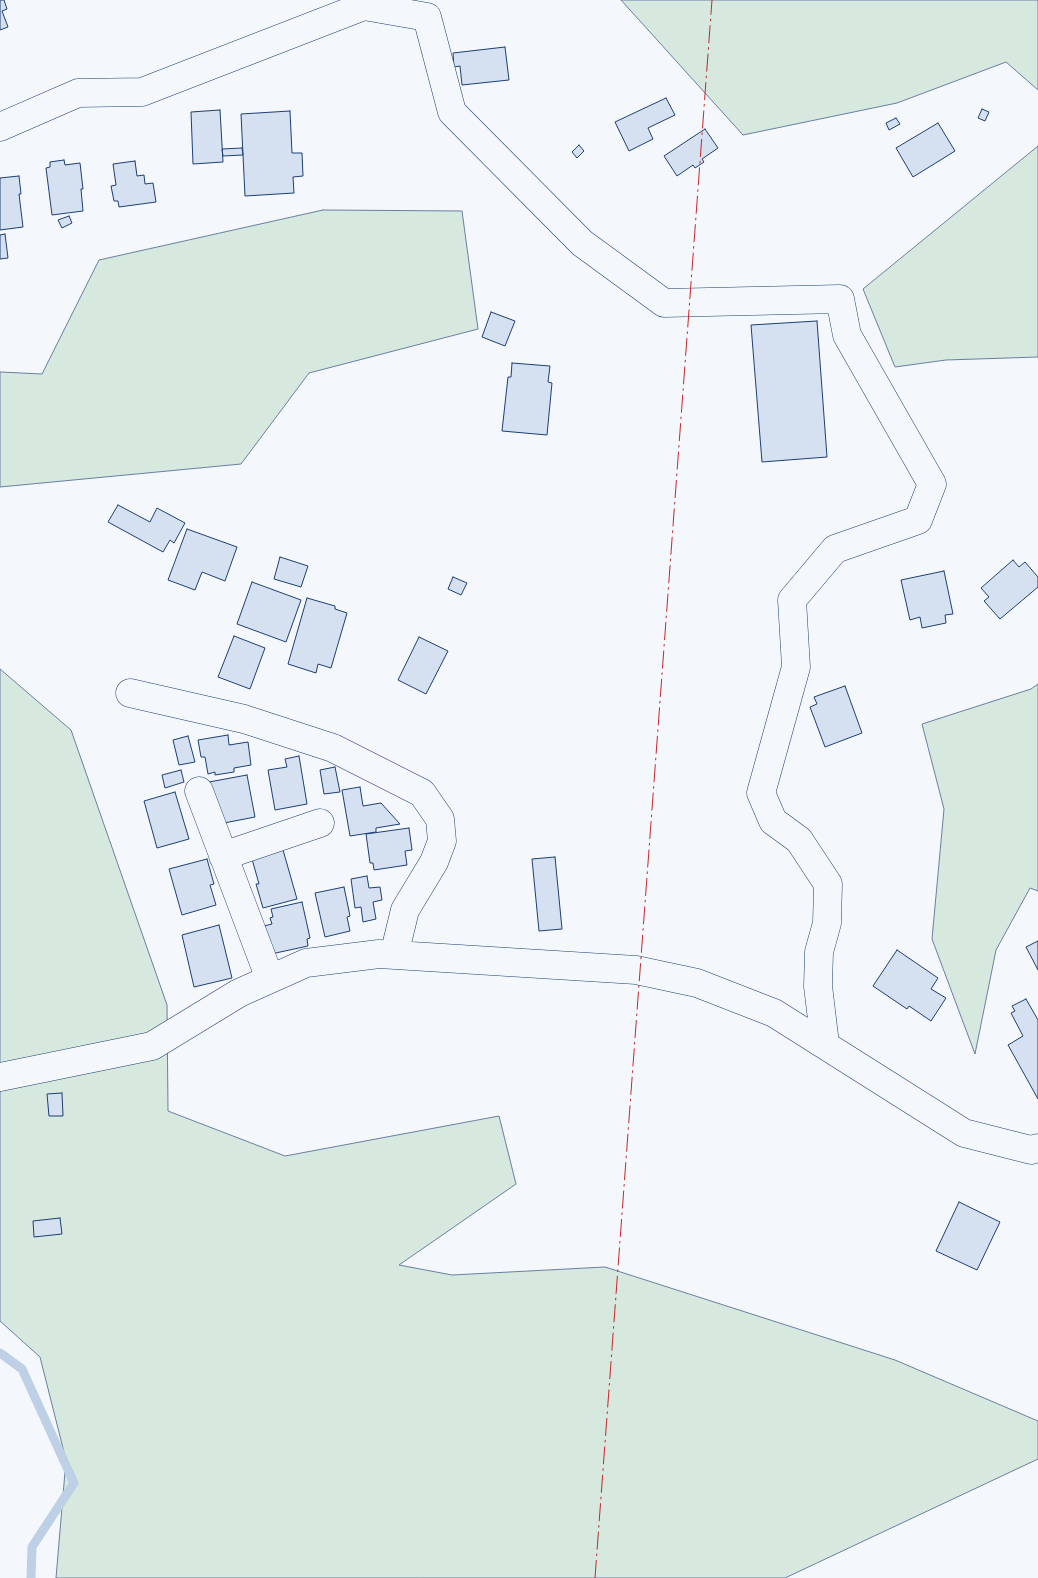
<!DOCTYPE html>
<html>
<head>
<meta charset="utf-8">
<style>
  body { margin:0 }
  canvas { display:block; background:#f4f7fb }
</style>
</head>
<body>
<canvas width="1038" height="1578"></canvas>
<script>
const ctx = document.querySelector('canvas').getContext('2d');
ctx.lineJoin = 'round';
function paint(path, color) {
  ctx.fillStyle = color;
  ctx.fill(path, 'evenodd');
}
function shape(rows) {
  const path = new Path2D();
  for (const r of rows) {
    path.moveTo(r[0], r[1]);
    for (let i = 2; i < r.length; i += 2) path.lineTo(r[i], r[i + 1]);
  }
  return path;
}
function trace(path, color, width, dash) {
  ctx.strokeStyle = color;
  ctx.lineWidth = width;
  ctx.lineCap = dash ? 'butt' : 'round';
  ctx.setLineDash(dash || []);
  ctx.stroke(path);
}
const green = shape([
  [621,0,1038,0,1038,90,1006,62,897,103,743,135,621,0],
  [1038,146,1038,357,946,360,895,367,863,289,1038,146],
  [323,210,462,211,478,329,309,373,241,464,0,487,0,372,42,374,99,260,323,210],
  [0,669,71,730,167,1005,168,1111,285,1156,499,1116,516,1184,399,1265,452,1275,605,1267,895,1360,1038,1421,1038,1459,785,1578,56,1578,66,1460,40,1357,0,1321,0,669],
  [1038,684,1038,891,1030,888,996,950,975,1054,932,939,944,809,922,724,1031,689,1038,684]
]);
paint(green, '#d7e8df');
trace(green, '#687fa3', 1);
trace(shape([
  [0,1353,22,1369,74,1483,32,1547,31,1578]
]), '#bed0e5', 9);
const building = shape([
  [0,0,4,0,7,9,2,11,8,27,0,30,0,0],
  [505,47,509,80,462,85,460,66,454,67,453,53,505,47],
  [666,98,675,115,648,128,653,139,629,151,615,122,666,98],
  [982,109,989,112,985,121,978,118,982,109],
  [220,110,223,162,193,164,191,112,220,110],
  [290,111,292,153,302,153,303,176,293,177,294,193,245,196,241,114,290,111],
  [896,118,900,124,889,130,886,123,896,118],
  [938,123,955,151,913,177,896,148,938,123],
  [705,129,718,148,702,159,704,162,695,168,693,165,677,176,664,156,705,129],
  [579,145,584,151,577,158,572,152,579,145],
  [242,148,243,155,223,156,222,149,242,148],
  [64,160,65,165,80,163,83,189,81,189,83,211,52,215,46,168,50,167,50,162,64,160],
  [135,161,137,176,144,175,145,184,153,183,156,202,119,207,118,201,114,201,111,186,116,185,113,164,135,161],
  [19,176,21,194,19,194,23,227,0,230,0,178,19,176],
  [69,216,72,223,62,228,58,220,69,216],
  [5,234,8,258,0,259,0,235,5,234],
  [491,312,515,321,505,346,482,337,491,312],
  [817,321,827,457,762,462,751,325,817,321],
  [512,363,550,366,548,382,552,383,547,435,502,431,508,377,511,377,512,363],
  [118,505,150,522,157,508,185,523,174,543,170,540,163,552,108,522,118,505],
  [187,529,237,547,225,581,202,572,195,590,168,580,187,529],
  [280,557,308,566,301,587,274,579,280,557],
  [1013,560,1019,567,1025,562,1038,577,1038,587,1000,619,984,601,989,597,981,588,1013,560],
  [944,571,953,614,945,615,946,623,922,628,920,617,910,620,901,580,944,571],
  [453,577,467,583,461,595,448,589,453,577],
  [252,582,301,600,286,642,237,624,252,582],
  [307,598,335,606,335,609,347,613,331,668,318,664,316,673,288,664,307,598],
  [234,636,265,648,250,689,218,677,234,636],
  [419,637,448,651,426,694,398,680,419,637],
  [845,686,862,733,825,747,810,707,817,704,814,697,845,686],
  [228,735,229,745,248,742,251,765,234,768,234,772,215,775,215,772,208,774,205,757,201,757,198,740,228,735],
  [188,736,195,762,179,765,173,740,188,736],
  [299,756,307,804,275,810,268,770,287,767,285,759,299,756],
  [335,767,340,792,324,794,320,770,335,767],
  [181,770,184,782,165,788,162,775,181,770],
  [247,775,255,817,224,823,216,818,209,782,247,775],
  [360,787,363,806,381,803,400,824,376,828,376,832,350,836,342,790,360,787],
  [175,792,189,839,157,848,144,801,175,792],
  [409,828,412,850,405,851,407,865,374,870,373,863,370,863,366,834,409,828],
  [283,850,297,899,263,908,256,884,259,884,252,859,283,850],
  [555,857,562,929,539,931,532,859,555,857],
  [207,859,214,884,210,885,216,905,182,915,169,869,207,859],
  [367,876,369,888,380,887,382,900,373,902,376,919,363,922,361,907,355,908,351,879,367,876],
  [344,887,350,916,347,917,350,931,325,937,315,893,344,887],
  [302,902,310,938,307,939,308,946,271,954,264,926,272,924,270,918,273,917,271,909,302,902],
  [219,925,232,978,194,987,182,935,219,925],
  [1038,941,1038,970,1026,947,1038,941],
  [897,950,938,978,931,989,946,998,931,1021,909,1006,907,1009,873,986,897,950],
  [1026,999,1038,1020,1038,1099,1008,1045,1023,1036,1011,1013,1015,1011,1012,1006,1026,999],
  [62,1093,63,1116,49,1116,47,1094,62,1093],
  [959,1202,1000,1222,977,1270,936,1251,959,1202],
  [60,1218,62,1234,34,1237,33,1221,60,1218]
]);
paint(building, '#d5e0f0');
trace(building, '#1d3f73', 1);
const minor = shape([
  [0,127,78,93,142,92,364,6,427,17,452,112,582,243,664,303,840,299,847,335,932,484,918,520,835,549,792,600,796,667,761,793,773,821,799,840,828,884,827,923,819,952,818,986,825,1044],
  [130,693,244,719,333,748,422,793,440,819,442,841,434,862,405,910,394,955],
  [199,791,270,979],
  [223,856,320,823],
  [0,1077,152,1046,239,993,306,963,379,954,636,970,697,983,774,1013,964,1133,1031,1150,1038,1148]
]);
trace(minor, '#1d3f73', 29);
trace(minor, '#f4f7fb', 28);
trace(shape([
  [595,1578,712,0]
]), '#c62828', 1, [18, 4, 2.5, 4]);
</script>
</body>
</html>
